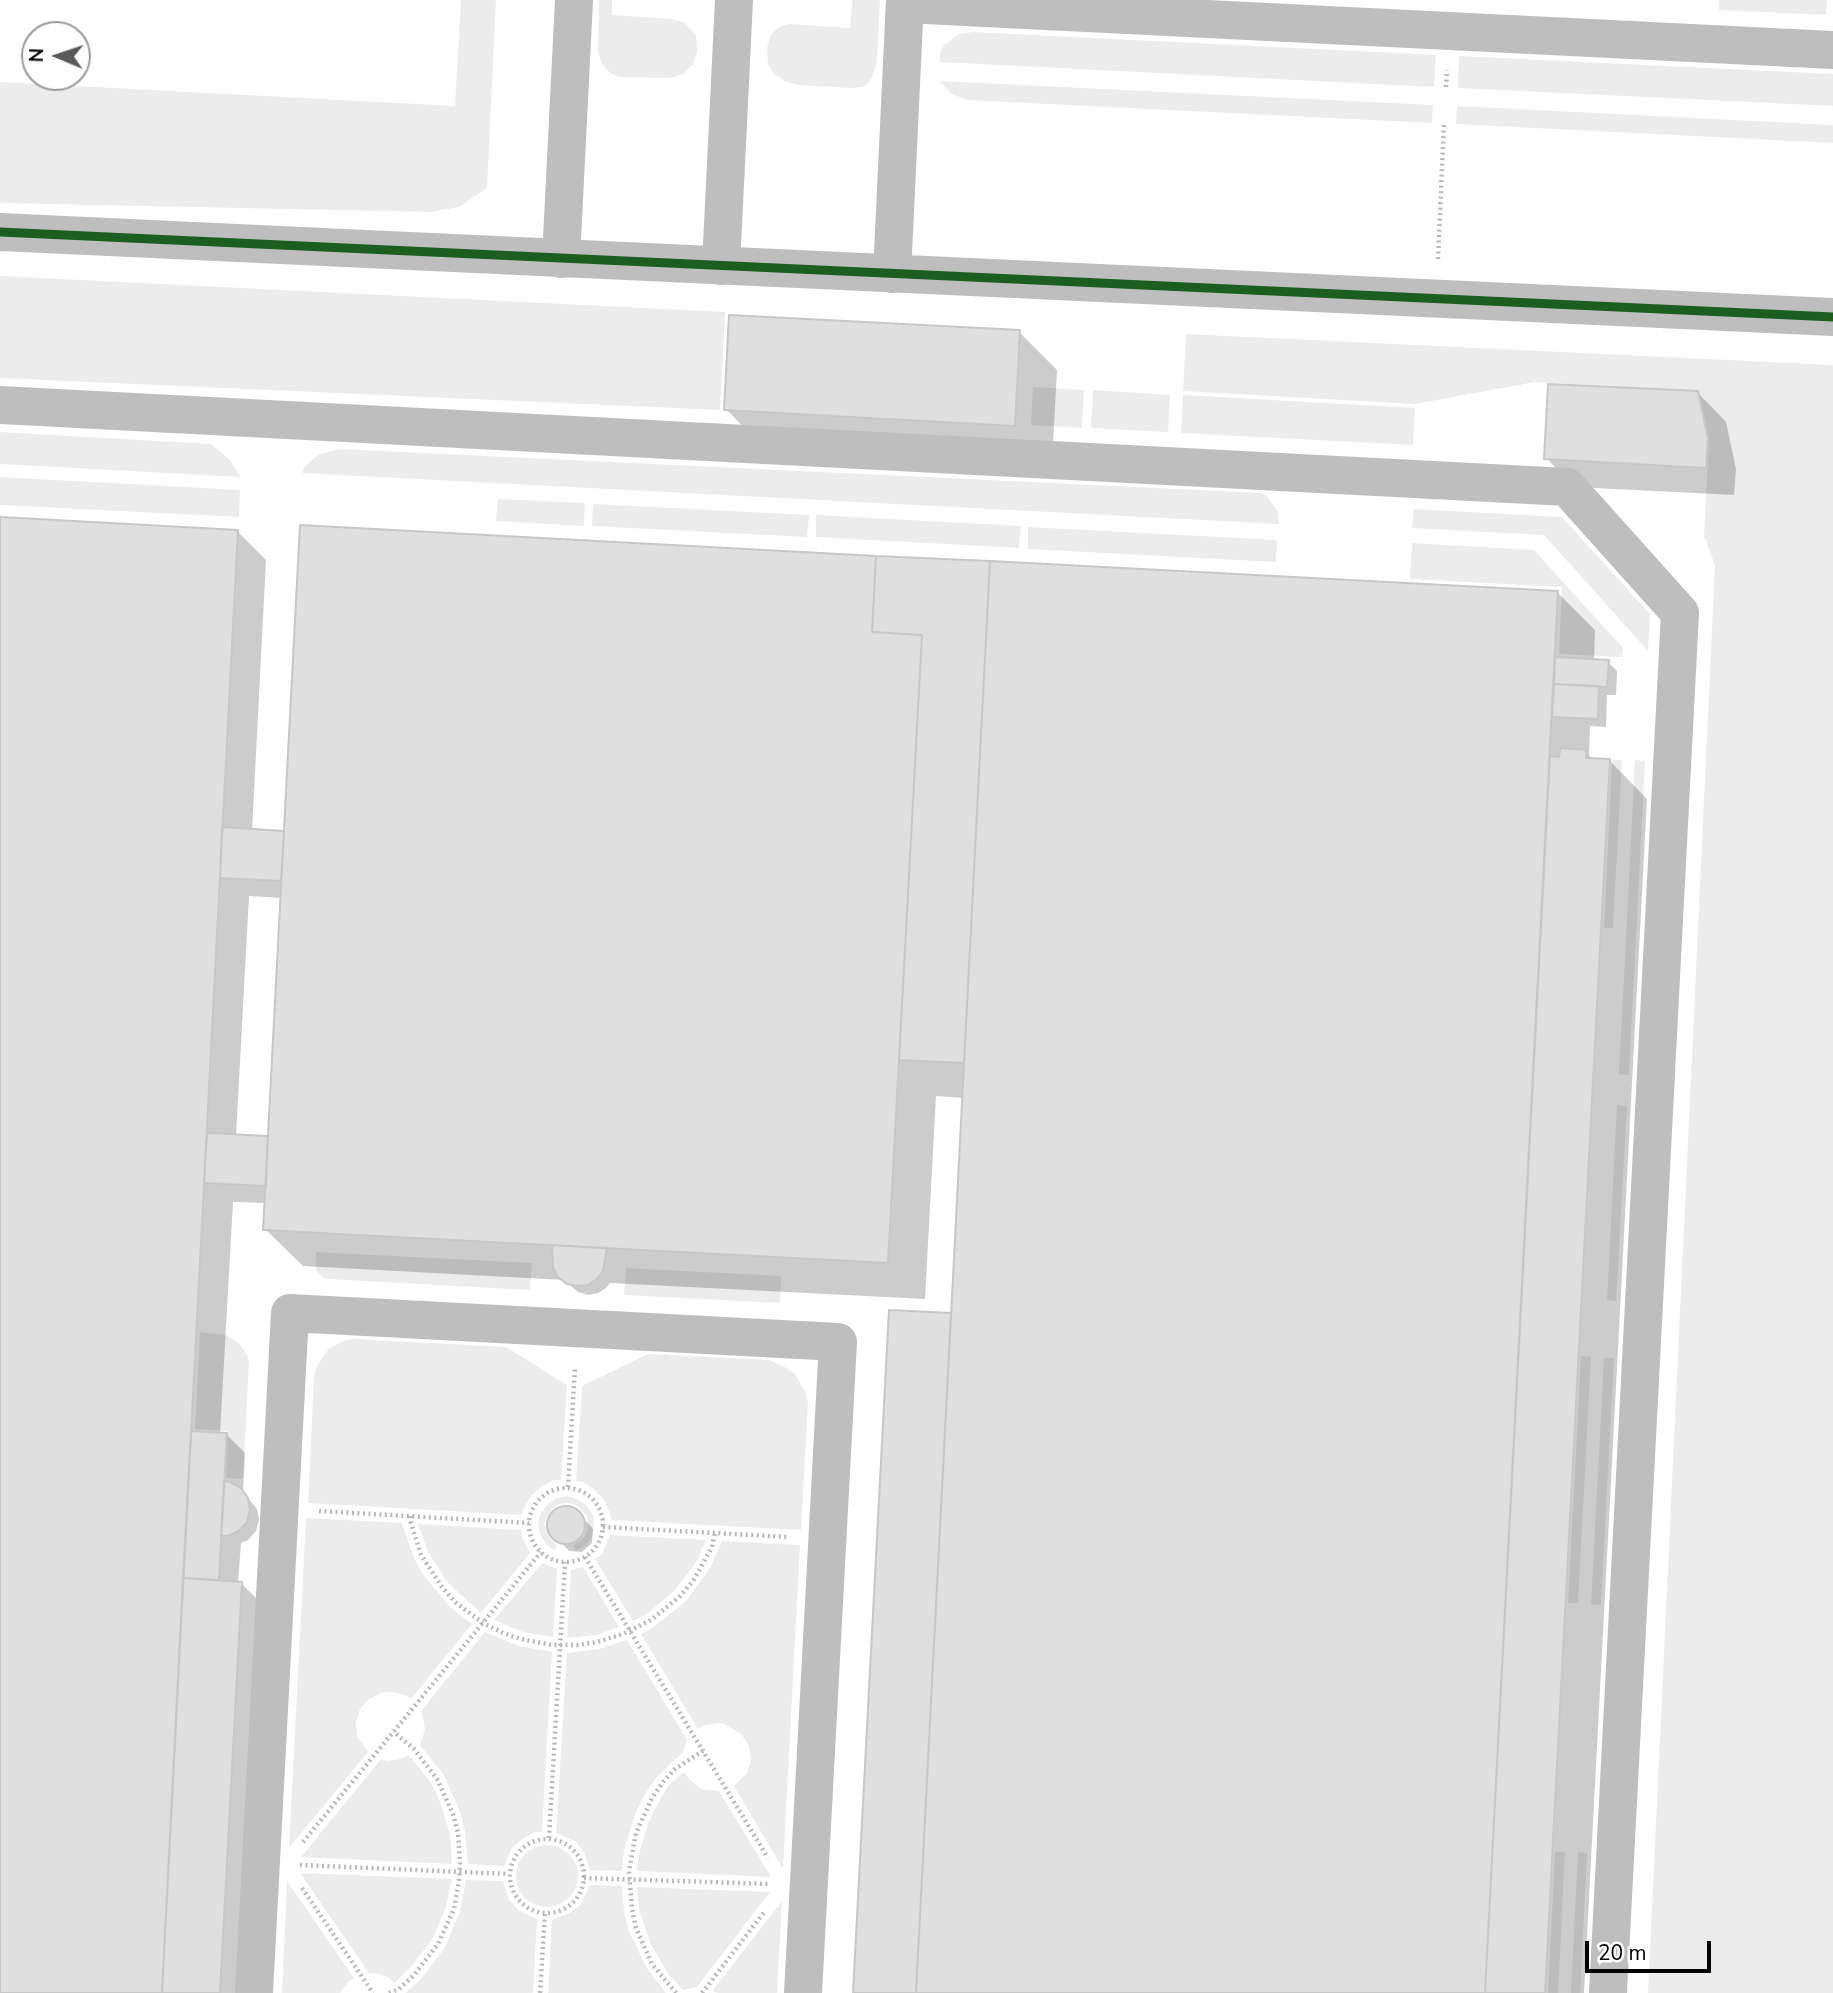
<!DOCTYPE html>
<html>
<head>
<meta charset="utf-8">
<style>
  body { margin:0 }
  #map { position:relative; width:1833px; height:1993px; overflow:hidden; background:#fff; font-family:"Nunito Sans",sans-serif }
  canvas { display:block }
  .north { position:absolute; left:21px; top:21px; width:70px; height:70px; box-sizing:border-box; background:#fff; border:2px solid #999; border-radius:50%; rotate:272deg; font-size:19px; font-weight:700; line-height:28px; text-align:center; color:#000 }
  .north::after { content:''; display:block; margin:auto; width:24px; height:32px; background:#595959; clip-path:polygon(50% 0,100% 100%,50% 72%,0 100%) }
  .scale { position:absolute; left:1585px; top:1941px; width:126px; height:32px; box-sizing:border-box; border:4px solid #000; border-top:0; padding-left:9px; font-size:21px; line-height:24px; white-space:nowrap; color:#000; -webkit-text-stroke:5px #fff; paint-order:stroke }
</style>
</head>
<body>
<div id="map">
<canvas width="1833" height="1993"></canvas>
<div class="north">N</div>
<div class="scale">20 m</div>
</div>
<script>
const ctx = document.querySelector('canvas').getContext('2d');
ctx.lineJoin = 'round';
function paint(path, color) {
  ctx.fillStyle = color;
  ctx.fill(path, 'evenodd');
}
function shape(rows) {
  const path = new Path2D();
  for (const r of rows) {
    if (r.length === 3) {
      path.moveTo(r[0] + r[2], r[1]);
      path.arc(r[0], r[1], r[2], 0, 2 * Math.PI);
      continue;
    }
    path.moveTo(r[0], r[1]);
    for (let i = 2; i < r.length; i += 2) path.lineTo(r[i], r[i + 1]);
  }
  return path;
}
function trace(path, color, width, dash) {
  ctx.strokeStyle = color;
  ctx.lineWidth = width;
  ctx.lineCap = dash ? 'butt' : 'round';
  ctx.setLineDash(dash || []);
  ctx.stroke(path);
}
paint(shape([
  [461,0,496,0,487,188,459,207,432,212,0,203,0,82,455,106],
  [599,0,612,0,612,15,672,19,685,23,696,35,697,52,693,64,683,74,671,78,620,77,610,73,602,64,598,53],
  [852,0,880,0,877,62,872,77,867,84,863,87,850,88,799,85,786,82,773,73,768,64,767,48,771,35,775,30,782,26,790,24,850,28],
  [1719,0,1827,0,1826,15,1719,10],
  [973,32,1436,55,1434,87,940,62,940,53,944,45,959,34],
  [1459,56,1833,74,1833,106,1458,88],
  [939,81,1433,105,1432,123,967,100,952,94],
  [1457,106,1833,125,1833,143,1456,124],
  [0,276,725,312,720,410,0,378],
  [1186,334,1833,365,1833,1993,1648,1993,1715,565,1704,536,1709,439,1698,391,1535,382,1415,404,1183,391],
  [1033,387,1084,390,1082,428,1031,425],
  [1093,390,1170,395,1168,432,1091,428],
  [1183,395,1415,408,1413,445,1181,433],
  [0,432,211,444,230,460,241,477,0,464],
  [339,449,1261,493,1267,496,1278,512,1279,524,302,473,305,466,318,455],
  [0,477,240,490,239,517,0,505],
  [498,499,585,503,584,526,496,521],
  [593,504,809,515,807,537,592,526],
  [1414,509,1562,517,1650,614,1648,651,1544,535,1412,528],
  [816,515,1021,526,1019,548,816,537],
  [1028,527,1277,540,1276,562,1028,549],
  [1412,543,1534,550,1623,648,1622,657,1559,654,1562,587,1410,579],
  [1612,760,1622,760,1613,928,1604,928],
  [1635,760,1645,761,1629,1075,1619,1074],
  [1617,1105,1627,1106,1616,1301,1607,1300],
  [316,1252,532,1263,530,1290,327,1279,322,1277,316,1270],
  [626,1268,781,1276,780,1303,624,1295],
  [200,1332,226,1335,240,1344,248,1357,249,1361,243,1479,226,1478,228,1431,195,1429],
  [356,1339,506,1347,567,1385,561,1480,554,1480,541,1487,531,1496,523,1509,522,1515,308,1503,314,1377,317,1366,328,1349,346,1340],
  [648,1354,769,1360,787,1368,795,1374,806,1393,808,1403,801,1530,611,1520,610,1513,604,1500,595,1490,583,1482,576,1481,582,1386],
  [1581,1356,1591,1357,1578,1603,1568,1603],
  [1604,1358,1614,1358,1601,1605,1591,1604],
  [568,1496,579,1500,587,1506,593,1515,594,1526,592,1537,585,1546,575,1551,574,1545,581,1541,586,1534,588,1526,587,1517,582,1510,576,1505,567,1503,559,1504,552,1509,547,1516,544,1524,550,1539,557,1545,555,1551,546,1544,540,1534,538,1523,541,1513,548,1504,557,1498],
  [306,1518,402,1523,414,1558,424,1576,450,1607,472,1624,411,1699,407,1696,394,1692,381,1693,369,1699,360,1709,356,1722,357,1736,368,1752,289,1848],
  [418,1524,521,1530,522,1537,530,1553,481,1613,448,1583,428,1552],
  [610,1535,706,1540,697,1561,675,1590,647,1614,633,1621,595,1559,602,1554],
  [722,1541,800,1545,783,1869,734,1786,747,1773,751,1760,749,1746,742,1735,726,1725,719,1723,705,1725,698,1729,641,1634,655,1626,686,1601,710,1568],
  [542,1563,557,1569,553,1637,523,1632,494,1620],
  [583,1567,619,1627,596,1635,567,1638,571,1570],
  [485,1632,519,1646,552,1652,542,1832,535,1832,522,1839,512,1848,504,1866,468,1864,465,1831,460,1812,444,1775,420,1745,425,1730,423,1716,421,1711],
  [627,1640,687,1740,683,1752,657,1777,645,1794,636,1812,624,1850,622,1871,590,1870,584,1852,575,1841,556,1833,567,1653,599,1649],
  [409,1755,431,1783,439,1799,450,1834,452,1864,301,1857,381,1759,387,1761,400,1759],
  [684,1772,690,1780,701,1789,719,1791,771,1877,637,1871,639,1853,650,1818,668,1786],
  [547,1876,31],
  [1555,1852,1565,1852,1558,1993,1548,1993],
  [1578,1852,1587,1853,1580,1993,1571,1993],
  [300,1873,452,1879,446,1907,432,1940,409,1969,394,1983,388,1977,375,1973,369,1973],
  [466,1880,503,1881,509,1900,518,1910,537,1919,533,1993,405,1993,420,1980,444,1949,460,1912],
  [287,1881,354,1978,349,1981,340,1993,282,1993],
  [590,1885,622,1886,624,1911,629,1931,646,1967,666,1993,548,1993,552,1920,570,1913,581,1904],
  [637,1887,770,1892,697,1987,683,1990,669,1975,650,1943,639,1908],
  [782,1901,777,1993,717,1993,713,1990]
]), '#ececec');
paint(shape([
  [1019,332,1057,370,1052,462,763,447,726,409],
  [1698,393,1726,422,1736,469,1734,495,1575,487,1546,458],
  [0,519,238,532,266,560,252,831,286,833,302,527,1558,593,1595,630,1594,661,1608,662,1617,671,1616,695,1607,695,1606,727,1590,726,1589,755,1594,760,1610,761,1647,799,1584,1993,855,1993,891,1312,952,1315,964,1098,936,1096,925,1299,610,1283,606,1288,598,1293,588,1295,578,1292,564,1280,303,1266,265,1229,267,1203,233,1202,220,1434,226,1434,245,1453,243,1492,257,1509,259,1520,256,1531,248,1540,241,1543,238,1583,241,1583,279,1621,259,1993,0,1993],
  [249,896,282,898,270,1140,236,1136],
  [560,1508,574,1508,593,1529,592,1543,582,1552,569,1551,549,1530,550,1517]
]), '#0003');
const building = shape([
  [729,315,1020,330,1015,426,724,410,729,315],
  [1548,384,1698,391,1708,439,1706,468,1544,459,1548,384],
  [0,517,238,530,162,1993,0,1993,0,517],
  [300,525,876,556,872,632,922,635,888,1263,263,1230,300,525],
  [876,556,990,561,964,1063,899,1060,922,635,872,632,876,556],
  [990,561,1558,591,1485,1993,916,1993,990,561],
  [1555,657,1609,660,1607,687,1554,684,1555,657],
  [1554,684,1599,686,1598,719,1552,717,1554,684],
  [1560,748,1586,750,1586,758,1610,759,1545,1993,1485,1993,1550,756,1559,757,1560,748],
  [222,827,284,831,281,881,220,878,222,827],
  [207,1133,268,1136,266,1186,204,1183,207,1133],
  [552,1245,607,1248,603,1271,597,1279,588,1285,578,1286,567,1284,558,1277,553,1268,552,1245],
  [889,1310,951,1313,916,1993,853,1993,889,1310],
  [191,1431,227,1433,219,1580,183,1578,191,1431],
  [224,1481,230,1482,241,1488,248,1498,250,1510,247,1522,239,1531,228,1536,221,1536,224,1481],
  [566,1525,19],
  [183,1578,242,1582,220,1993,162,1993,183,1578]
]);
paint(building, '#dfdfdf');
trace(building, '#c7c7c7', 2);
trace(shape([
  [1446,87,1447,70],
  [1438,259,1444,123],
  [568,1487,575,1367],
  [566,1525,37],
  [319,1511,529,1523],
  [411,1516,411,1523,421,1555,442,1587,455,1602,483,1623,503,1633,521,1639,552,1645,578,1645,597,1642,623,1634,651,1620,680,1596,693,1581,712,1547,715,1533],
  [603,1527,788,1537],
  [585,1557,768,1858],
  [549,1838,565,1562],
  [547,1876,37],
  [303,1842,541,1552],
  [300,1865,509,1874],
  [584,1878,770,1884],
  [302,1888,373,1993],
  [389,1993,399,1989,414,1975,438,1944,454,1909,459,1880,460,1864,458,1833,453,1814,437,1779,414,1749,394,1732],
  [540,1993,545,1913],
  [676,1993,652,1964,636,1928,632,1909,629,1871,636,1833,652,1798,663,1782,675,1769,703,1751],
  [702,1993,765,1911]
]), '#b9b9b9', 4.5, [2, 3.5]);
trace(shape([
  [905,4,1833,50],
  [0,232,1833,317],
  [561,259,574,0],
  [721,266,734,0],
  [892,274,905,0],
  [0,405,1567,487,1680,613,1608,1993],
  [254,1993,290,1313,838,1342,803,1993]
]), '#bebebe', 38);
trace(shape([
  [0,232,1833,317]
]), '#1b5e20', 9);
</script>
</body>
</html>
